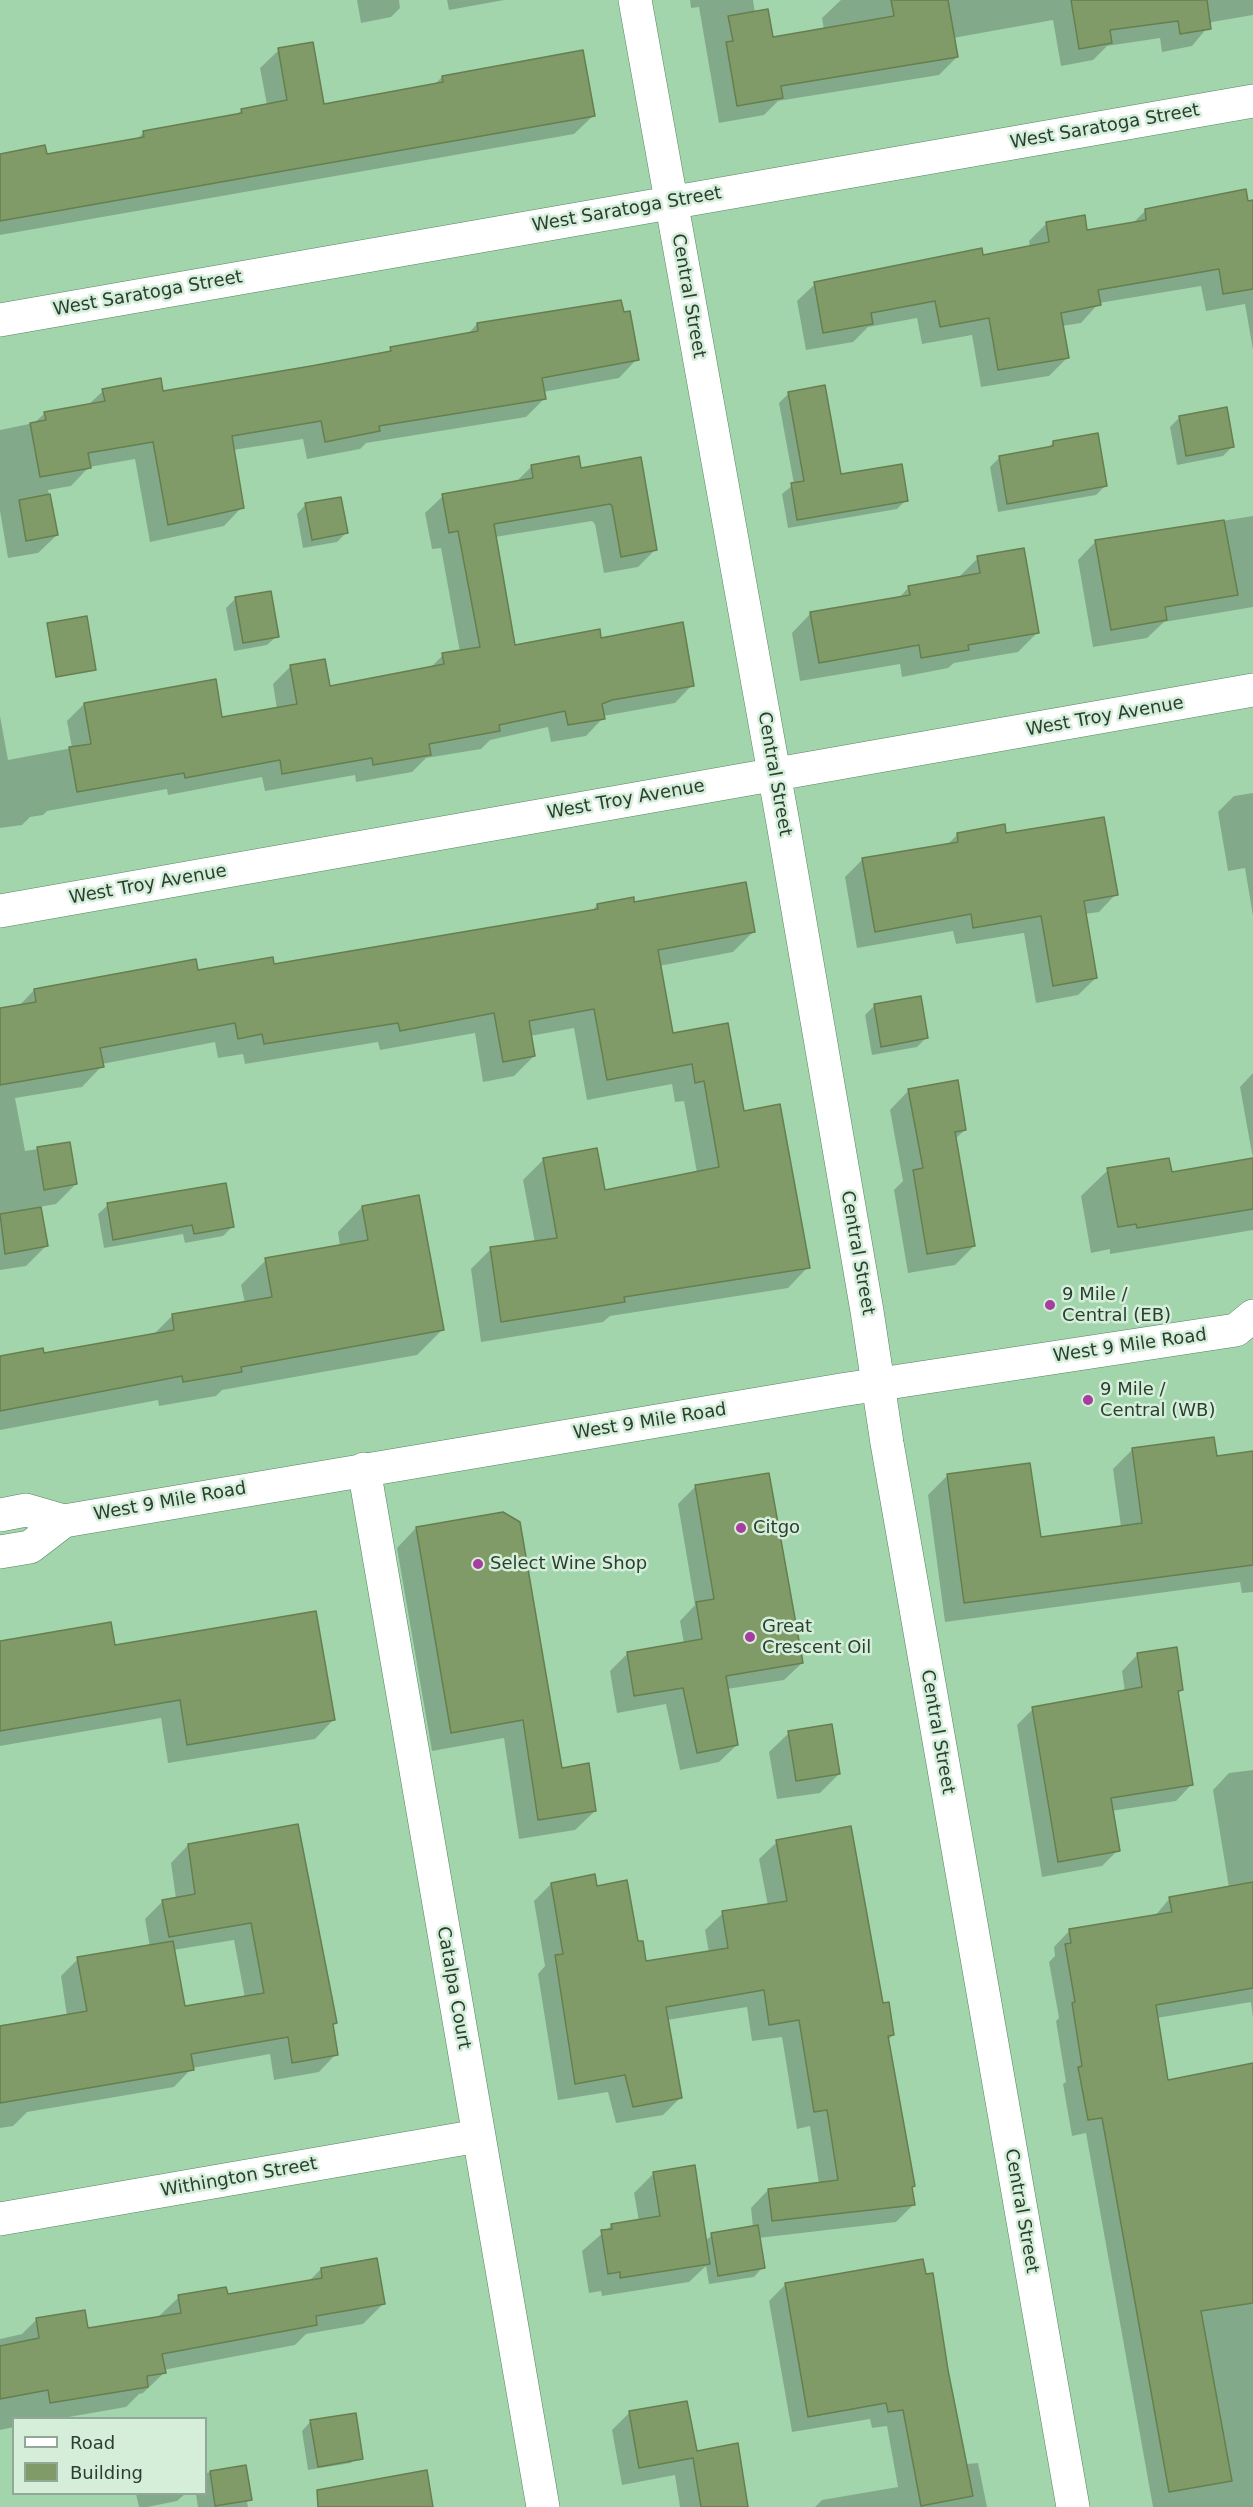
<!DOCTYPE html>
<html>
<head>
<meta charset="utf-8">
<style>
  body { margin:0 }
  #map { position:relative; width:1253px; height:2507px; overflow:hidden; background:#a3d5ad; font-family:"DejaVu Sans",sans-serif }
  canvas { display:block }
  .legend { position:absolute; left:12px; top:2417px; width:195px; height:78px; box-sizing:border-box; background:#d5eeda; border:2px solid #91a896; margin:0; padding:8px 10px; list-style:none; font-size:18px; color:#2a3f2f }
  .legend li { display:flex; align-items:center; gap:12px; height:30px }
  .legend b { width:30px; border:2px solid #91a896 }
</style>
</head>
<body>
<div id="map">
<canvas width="1253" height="2507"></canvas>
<ul class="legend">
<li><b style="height:8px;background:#fff"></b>Road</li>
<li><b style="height:16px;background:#809a68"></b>Building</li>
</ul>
</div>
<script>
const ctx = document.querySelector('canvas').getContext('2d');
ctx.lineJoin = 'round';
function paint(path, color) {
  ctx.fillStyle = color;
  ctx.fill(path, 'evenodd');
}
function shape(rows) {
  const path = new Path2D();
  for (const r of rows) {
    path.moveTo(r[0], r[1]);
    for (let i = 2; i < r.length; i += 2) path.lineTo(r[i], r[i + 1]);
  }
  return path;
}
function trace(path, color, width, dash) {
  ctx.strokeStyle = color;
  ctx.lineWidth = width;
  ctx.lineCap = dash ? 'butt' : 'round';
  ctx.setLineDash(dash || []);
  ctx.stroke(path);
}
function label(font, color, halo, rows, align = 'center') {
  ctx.font = font + ' "DejaVu Sans",sans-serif';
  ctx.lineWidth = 5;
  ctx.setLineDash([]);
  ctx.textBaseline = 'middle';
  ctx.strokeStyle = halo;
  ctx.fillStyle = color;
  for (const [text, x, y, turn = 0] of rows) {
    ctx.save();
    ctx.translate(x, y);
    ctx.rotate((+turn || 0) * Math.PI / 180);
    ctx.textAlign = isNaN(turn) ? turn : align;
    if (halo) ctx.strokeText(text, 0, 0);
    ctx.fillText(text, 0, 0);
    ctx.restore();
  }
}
paint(shape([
  [357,0,399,0,400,8,391,17,361,23],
  [447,0,504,0,449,10],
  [690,0,753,0,755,13,772,39,824,30,822,18,841,0,1253,0,1253,15,1212,22,1192,46,1162,52,1160,38,1107,46,1093,60,1061,66,1053,20,953,38,957,57,939,75,778,101,764,115,719,123,699,7,691,8],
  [279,50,323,105,434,85,442,77,593,116,574,134,0,235,0,155,46,156,137,139,143,133,236,115,242,110,267,105,260,68],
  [1253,202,1253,350,1245,304,1206,311,1201,286,1099,303,1081,323,1062,326,1067,358,1049,376,981,387,972,335,922,344,917,318,868,327,853,342,806,350,797,301,815,284,1030,247,1029,241,1046,224,1086,232,1132,224,1146,210],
  [477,324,637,359,619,378,543,392,544,399,526,417,366,443,360,449,307,459,303,439,233,450,242,507,224,526,150,542,135,459,89,467,71,486,48,490,57,535,38,553,8,558,0,511,0,430,34,423,45,413,88,405,103,391,162,393,386,354,391,349,467,335],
  [789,393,840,476,906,500,897,509,788,528,782,494,794,484,779,403],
  [1179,418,1232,447,1223,456,1177,465,1170,427],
  [1053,443,1105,486,1096,495,998,512,990,467,1000,457,1048,448],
  [532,466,580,470,655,550,638,567,604,573,595,524,592,521,495,537,514,646,600,640,692,685,675,703,603,716,603,718,586,736,551,742,548,727,490,740,481,749,426,758,412,772,356,782,355,775,265,791,262,777,168,795,167,789,47,811,43,815,30,817,22,825,0,828,0,716,8,760,72,748,67,721,84,704,221,718,277,709,273,684,290,667,329,687,429,669,443,655,460,652,441,548,432,549,425,513,443,496,515,483],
  [306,504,346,533,337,542,303,548,297,514],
  [1253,516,1253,607,1164,622,1147,638,1093,647,1078,560,1096,541],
  [978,558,1038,632,1018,652,954,663,948,668,902,677,900,664,800,681,792,633,811,613,898,599,909,587,959,577],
  [235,599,277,636,267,645,234,651,226,608],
  [1253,793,1253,916,1245,868,1228,871,1218,812,1234,796],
  [957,835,1005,835,1116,894,1099,912,1085,914,1096,978,1078,995,1036,1003,1024,933,956,944,953,931,857,948,845,877,862,860,946,846],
  [633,903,754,931,733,952,659,966,672,1035,743,1113,808,1267,788,1288,610,1316,603,1322,481,1342,471,1269,491,1249,535,1243,523,1180,543,1160,604,1191,697,1173,684,1101,675,1102,672,1084,587,1100,574,1028,530,1036,534,1056,514,1076,483,1082,475,1033,380,1050,378,1042,245,1064,243,1054,218,1058,215,1042,102,1064,102,1066,82,1087,15,1098,25,1151,69,1144,76,1184,56,1204,39,1207,46,1246,26,1266,0,1270,0,1010,18,1007,34,990,273,965,591,912,597,905],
  [920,998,927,1037,917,1047,872,1055,865,1015,874,1006],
  [1253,1073,1253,1230,1110,1254,1110,1249,1091,1253,1081,1196,1108,1170,1170,1174,1253,1159,1240,1087],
  [909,1090,965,1130,955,1139,974,1246,955,1265,908,1273,894,1190,903,1181,890,1110],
  [108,1205,232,1227,223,1236,185,1243,183,1234,104,1248,98,1214],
  [362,1207,442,1330,417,1355,222,1390,216,1396,159,1406,158,1400,0,1430,0,1357,43,1354,153,1335,172,1316,245,1303,241,1285,266,1260,340,1246,338,1232],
  [1132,1450,1216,1458,1253,1453,1253,1592,1242,1593,1240,1582,945,1622,928,1495,947,1476,1039,1538,1121,1527,1113,1469],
  [695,1487,802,1663,784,1680,727,1689,737,1745,719,1762,680,1770,666,1704,617,1713,610,1671,628,1653,684,1644,680,1621,695,1605,678,1504],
  [416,1528,561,1769,595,1811,575,1830,519,1839,504,1738,432,1751,397,1548],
  [0,1642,114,1647,334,1719,315,1739,168,1763,161,1718,0,1746],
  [1137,1655,1182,1690,1177,1694,1191,1785,1176,1801,1111,1811,1118,1850,1102,1866,1042,1877,1017,1725,1033,1709,1125,1692,1122,1671],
  [789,1733,839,1774,820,1793,777,1799,769,1752],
  [1253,1770,1253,2018,1251,2002,1157,2018,1167,2082,1253,2065,1253,2507,1153,2507,1086,2133,1072,2136,1063,2084,1066,2082,1056,2021,1059,2018,1049,1962,1055,1956,1054,1947,1070,1930,1154,1917,1170,1898,1229,1888,1213,1790,1229,1773],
  [777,1842,881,2005,893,2035,888,2040,914,2186,910,2189,913,2205,896,2222,758,2238,763,2267,754,2277,709,2284,706,2266,689,2282,602,2296,601,2291,589,2293,582,2251,612,2225,639,2221,634,2193,654,2173,705,2241,712,2235,753,2228,751,2208,768,2190,819,2184,810,2126,797,2129,782,2037,752,2041,747,2007,667,2020,680,2098,663,2115,616,2123,608,2092,558,2100,538,1974,545,1966,534,1901,551,1884,596,1887,637,1943,645,1963,709,1953,705,1930,723,1913,768,1906,759,1859],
  [188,1845,336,2023,332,2027,336,2054,319,2072,274,2080,270,2054,192,2068,174,2087,27,2112,13,2126,0,2128,0,2025,67,2016,61,1976,78,1959,150,1947,145,1919,163,1901,176,1899,171,1863],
  [234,1940,245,1998,184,2008,173,1950],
  [321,2269,383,2304,363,2324,306,2334,295,2345,163,2370,164,2373,143,2393,139,2394,126,2407,63,2418,14,2418,14,2427,0,2430,0,2339,22,2334,37,2319,87,2330,158,2317,179,2297,227,2296,308,2282],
  [931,2275,963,2456,966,2464,978,2463,987,2507,815,2507,822,2500,898,2487,887,2426,872,2428,870,2419,792,2432,769,2301,786,2284],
  [630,2412,696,2453,746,2507,680,2507,675,2475,622,2485,612,2430],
  [311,2421,360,2453,351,2463,308,2470,302,2431],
  [245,2467,250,2499,247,2502,248,2507,198,2507,196,2494,206,2494,206,2473],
  [136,2494,185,2494,177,2501,147,2507,139,2507]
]), '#0003');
const building = shape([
  [891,0,948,0,958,57,781,86,783,98,737,106,726,42,733,41,728,16,768,9,773,37,894,16,891,0],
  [1071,0,1207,0,1211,29,1180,34,1178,21,1110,30,1112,43,1079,49,1071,0],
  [313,42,324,104,443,82,442,76,583,50,595,116,0,221,0,154,45,145,47,154,144,137,143,131,242,113,241,109,287,100,278,48,313,42],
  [1246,189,1248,201,1253,200,1253,289,1223,294,1219,269,1098,290,1101,305,1061,313,1069,358,998,370,989,318,940,327,935,301,871,313,873,324,823,333,814,282,982,248,983,255,1049,242,1046,222,1085,215,1087,230,1146,220,1145,209,1246,189],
  [621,300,624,312,630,311,639,360,542,378,546,399,379,426,380,431,325,442,321,421,232,436,244,508,168,525,153,442,88,453,91,468,40,477,30,423,46,420,44,412,105,401,102,389,161,378,163,391,311,366,391,351,390,347,478,331,477,323,621,300],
  [825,385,841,474,902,464,908,501,797,520,791,483,804,481,788,392,825,385],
  [1227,407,1234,447,1186,456,1179,416,1227,407],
  [1098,433,1107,486,1007,504,999,456,1053,446,1053,441,1098,433],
  [579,456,581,468,641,457,657,550,621,557,612,506,610,504,494,524,515,645,600,629,601,638,683,622,694,686,612,700,602,704,605,719,568,725,565,711,499,725,500,731,429,744,431,755,373,765,372,758,282,774,280,760,185,778,184,773,77,792,69,747,91,744,84,703,216,679,222,717,297,704,290,665,325,659,330,686,444,664,442,653,480,647,458,531,449,533,442,494,533,478,531,465,579,456],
  [50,494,58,535,26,541,19,500,50,494],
  [341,497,348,533,312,540,305,503,341,497],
  [1224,520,1238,595,1165,607,1167,620,1111,630,1095,540,1224,520],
  [1024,548,1039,633,968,645,969,650,921,658,919,645,819,663,810,612,910,595,908,586,980,573,977,556,1024,548],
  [271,591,279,637,243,643,235,597,271,591],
  [87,616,96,670,56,677,47,623,87,616],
  [1104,817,1118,895,1084,901,1097,978,1053,986,1041,916,973,928,971,914,875,932,862,858,958,842,957,833,1005,824,1006,833,1104,817],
  [746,882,755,932,658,950,673,1033,728,1023,744,1111,780,1104,810,1268,624,1297,625,1302,501,1322,490,1247,557,1238,543,1158,597,1148,605,1190,719,1167,704,1081,695,1083,692,1064,607,1080,594,1009,529,1021,535,1056,503,1062,494,1013,400,1031,398,1023,264,1044,262,1034,238,1039,235,1023,100,1048,104,1067,0,1085,0,1008,36,1002,34,989,196,959,198,970,273,957,274,964,598,909,597,904,634,897,634,902,746,882],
  [921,996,928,1038,881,1047,874,1004,921,996],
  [958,1080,966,1130,955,1132,975,1246,927,1254,913,1170,923,1168,908,1089,958,1080],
  [70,1142,77,1184,44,1190,37,1147,70,1142],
  [1169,1158,1172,1172,1253,1158,1253,1209,1137,1228,1136,1224,1118,1227,1107,1168,1169,1158],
  [226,1183,234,1227,194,1234,192,1225,113,1240,107,1203,226,1183],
  [419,1195,444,1330,241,1367,242,1372,183,1382,182,1376,0,1411,0,1356,43,1348,44,1353,174,1330,172,1314,272,1297,265,1258,368,1240,362,1206,419,1195],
  [41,1207,48,1246,5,1254,0,1214,41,1207],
  [1214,1437,1217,1456,1253,1451,1253,1565,964,1603,947,1474,1030,1463,1041,1537,1142,1523,1132,1448,1214,1437],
  [769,1473,803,1663,726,1676,738,1745,697,1753,683,1688,634,1696,627,1652,702,1639,696,1602,714,1599,695,1485,769,1473],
  [503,1512,520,1522,562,1768,589,1763,596,1811,538,1820,523,1720,451,1733,416,1527,503,1512],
  [316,1611,335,1720,187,1745,180,1700,0,1731,0,1641,111,1622,115,1645,316,1611],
  [1177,1647,1183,1690,1178,1691,1193,1785,1111,1798,1120,1851,1058,1862,1032,1707,1142,1687,1137,1653,1177,1647],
  [832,1724,840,1774,796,1781,788,1731,832,1724],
  [298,1824,337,2023,333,2024,338,2055,292,2063,288,2037,191,2054,194,2070,0,2103,0,2026,87,2011,77,1957,173,1941,185,2006,264,1993,251,1923,169,1937,162,1900,195,1894,188,1844,298,1824],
  [851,1826,883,2003,889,2002,894,2035,888,2036,915,2186,912,2187,915,2205,772,2221,768,2189,838,2180,827,2110,814,2112,799,2020,769,2025,764,1990,666,2007,682,2098,633,2107,625,2075,575,2084,555,1955,563,1954,551,1883,595,1874,597,1886,627,1880,638,1941,643,1941,646,1961,728,1948,722,1911,787,1901,776,1840,851,1826],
  [1253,1882,1253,1988,1156,2005,1168,2080,1253,2063,1253,2303,1201,2311,1232,2481,1169,2492,1102,2118,1088,2120,1078,2067,1082,2066,1072,2003,1075,2002,1065,1944,1071,1943,1069,1929,1172,1912,1169,1897,1253,1882],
  [695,2165,710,2264,620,2278,620,2272,608,2274,601,2230,612,2229,611,2224,660,2216,653,2172,695,2165],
  [758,2225,765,2268,718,2276,711,2233,758,2225],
  [377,2258,385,2304,316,2316,317,2325,162,2354,166,2373,147,2376,148,2387,50,2403,48,2390,0,2399,0,2346,39,2338,36,2318,85,2310,88,2328,181,2313,178,2295,226,2287,228,2294,322,2278,321,2268,377,2258],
  [923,2259,926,2274,933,2273,948,2370,973,2496,921,2506,903,2410,888,2412,886,2403,808,2417,785,2283,923,2259],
  [687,2401,697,2451,738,2443,748,2507,701,2507,693,2458,639,2468,629,2411,687,2401],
  [356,2413,363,2459,318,2467,310,2420,356,2413],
  [246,2465,252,2500,215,2506,210,2471,246,2465],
  [427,2470,433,2507,318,2507,317,2490,427,2470]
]);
paint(building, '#809a68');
trace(building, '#667f4f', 1.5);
const minor = shape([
  [635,0,783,823,867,1311,887,1443,1073,2507],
  [0,320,1253,101],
  [0,911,1253,690],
  [364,1469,543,2507],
  [0,2219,478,2136]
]);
const major = shape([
  [0,1515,26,1510,64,1521,841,1390,1236,1330,1253,1316],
  [0,1552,30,1547,64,1521]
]);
trace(minor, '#54835f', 34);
trace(major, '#54835f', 34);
trace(minor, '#fff', 33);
trace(major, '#fff', 33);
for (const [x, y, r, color] of [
  [1050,1305,6,"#a63d9f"],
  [1088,1400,6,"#a63d9f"],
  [741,1528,6,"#a63d9f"],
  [478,1564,6,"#a63d9f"],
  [750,1637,6,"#a63d9f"]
]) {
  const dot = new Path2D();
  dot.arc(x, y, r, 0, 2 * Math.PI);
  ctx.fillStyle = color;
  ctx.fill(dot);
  trace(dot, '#d5eeda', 2);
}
label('18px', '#2a3f2f', '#d5eeda', [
  ["West Saratoga Street",1105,127,-10],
  ["West Saratoga Street",627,210,-10],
  ["West Saratoga Street",148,294,-10],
  ["Central Street",688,296,80],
  ["West Troy Avenue",1105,717,-10],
  ["Central Street",774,774,80],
  ["West Troy Avenue",626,800,-10],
  ["West Troy Avenue",148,885,-10],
  ["Central Street",857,1253,80],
  ["West 9 Mile Road",1130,1346,-8],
  ["West 9 Mile Road",650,1422,-9],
  ["West 9 Mile Road",170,1502,-10],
  ["Central Street",937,1732,80],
  ["Catalpa Court",453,1988,80],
  ["Withington Street",239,2178,-10],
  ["Central Street",1021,2211,80]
]);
label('18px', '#2a3f2f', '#d5eeda', [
  ["9 Mile /",1062,1295],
  ["Central (EB)",1062,1316],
  ["9 Mile /",1100,1390],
  ["Central (WB)",1100,1411],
  ["Citgo",753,1528],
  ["Select Wine Shop",490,1564],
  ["Great",762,1627],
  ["Crescent Oil",762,1648]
], 'left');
</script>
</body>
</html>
